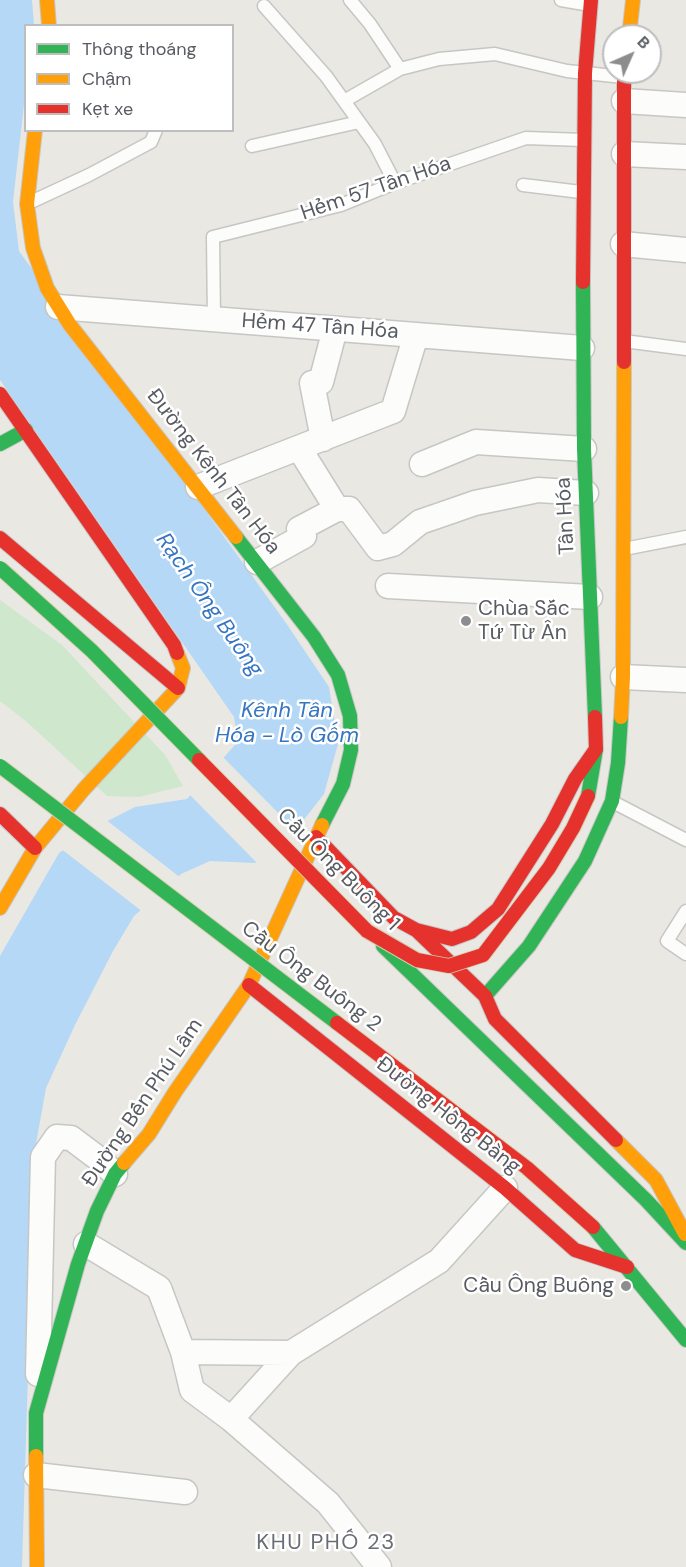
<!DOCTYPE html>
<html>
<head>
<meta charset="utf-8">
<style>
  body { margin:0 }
  #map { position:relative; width:686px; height:1567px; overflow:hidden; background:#eae8e2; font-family:"DM Sans",sans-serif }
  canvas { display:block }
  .legend { position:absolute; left:24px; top:24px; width:210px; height:108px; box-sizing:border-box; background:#fff; border:2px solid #bcbec0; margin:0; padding:8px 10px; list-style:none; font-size:18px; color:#585c62 }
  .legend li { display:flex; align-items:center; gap:12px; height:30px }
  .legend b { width:30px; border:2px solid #bcbec0 }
  .north { position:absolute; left:602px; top:24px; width:60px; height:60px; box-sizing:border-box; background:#fff; border:2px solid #bcbec0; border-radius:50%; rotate:45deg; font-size:16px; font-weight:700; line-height:24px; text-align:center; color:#585c62 }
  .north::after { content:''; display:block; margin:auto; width:21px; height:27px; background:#8b8d8f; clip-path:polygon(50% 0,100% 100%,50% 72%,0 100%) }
</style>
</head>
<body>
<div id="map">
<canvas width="686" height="1567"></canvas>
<ul class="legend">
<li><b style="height:8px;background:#30b455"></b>Thông thoáng</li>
<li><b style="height:8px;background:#ff9f0a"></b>Chậm</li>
<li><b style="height:8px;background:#e5322d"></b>Kẹt xe</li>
</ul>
<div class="north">B</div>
</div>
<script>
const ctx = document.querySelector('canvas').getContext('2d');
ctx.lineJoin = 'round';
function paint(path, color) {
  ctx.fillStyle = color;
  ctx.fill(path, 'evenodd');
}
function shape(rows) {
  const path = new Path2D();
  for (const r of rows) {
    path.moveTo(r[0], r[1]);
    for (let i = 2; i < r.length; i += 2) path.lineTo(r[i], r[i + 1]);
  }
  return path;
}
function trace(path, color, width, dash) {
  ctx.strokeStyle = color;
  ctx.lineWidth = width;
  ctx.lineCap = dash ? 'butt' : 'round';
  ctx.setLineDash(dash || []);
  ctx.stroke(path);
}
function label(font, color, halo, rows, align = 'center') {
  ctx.font = font + ' "DM Sans",sans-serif';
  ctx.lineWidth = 5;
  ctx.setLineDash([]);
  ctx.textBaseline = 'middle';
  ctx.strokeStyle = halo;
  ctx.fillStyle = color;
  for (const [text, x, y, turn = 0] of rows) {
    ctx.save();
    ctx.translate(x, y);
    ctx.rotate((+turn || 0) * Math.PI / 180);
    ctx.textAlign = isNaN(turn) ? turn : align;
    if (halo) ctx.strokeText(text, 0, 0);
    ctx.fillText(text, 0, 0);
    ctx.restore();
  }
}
paint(shape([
  [0,600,62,645,165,755,183,786,139,797,107,796,27,722,0,701]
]), '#cfe7cd');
paint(shape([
  [0,0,32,0,34,25,26,26,25,95,13,202,19,251,286,623,329,687,338,744,324,794,299,826,255,863,210,861,181,874,134,916,113,951,75,1025,46,1088,35,1149,22,1567,0,1567,0,956,59,853,96,827,135,807,187,799,234,746,237,736,234,717,0,380]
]), '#b4d8f6');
paint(shape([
  [222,756,297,832,258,864,188,793],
  [105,819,181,878,143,912,60,848]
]), '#eae8e2');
const lane = shape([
  [350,0,370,24,400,69],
  [561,0,590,5],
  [264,6,326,76,375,144,395,183],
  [344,101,400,69,439,59,495,54,567,71,623,77],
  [252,146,359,122],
  [523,185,581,192],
  [31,202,89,175,151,142,156,130],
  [214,319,213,237,341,205,395,183,526,138,583,140],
  [624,341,686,349],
  [624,549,686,537],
  [613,802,686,840],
  [686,911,667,941,686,954]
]);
const street = shape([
  [624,101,686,105],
  [624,154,686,157],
  [623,244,686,250],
  [58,307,582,348],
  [323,439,312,383,321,382,335,329],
  [299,448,337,509],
  [422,464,476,442,584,449],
  [198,487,393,411,416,335],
  [257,562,304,536,299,529,337,509,349,509,378,548,393,544,420,522,475,503,538,490,586,493],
  [388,586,590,597],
  [623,677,686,680],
  [86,1244,159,1288,183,1352,192,1390,231,1419,328,1503,379,1567],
  [183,1352,291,1353],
  [38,1374,43,1157,57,1137,71,1138,99,1159,115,1174],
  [231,1419,291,1353,439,1261,505,1188],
  [36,1475,185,1492]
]);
const fast = shape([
  [583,282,584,449,595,717],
  [0,444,26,430],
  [236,537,314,637,338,675,350,716,351,750,343,784,322,825],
  [588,796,596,749],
  [383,946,646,1200,686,1243],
  [485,996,529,946,585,861,612,801,618,763,621,717],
  [593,1227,686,1340],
  [36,1456,36,1413,78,1264,97,1211,115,1174,124,1163]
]);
const slow = shape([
  [47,0,49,26],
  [629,36,633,0],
  [35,130,27,204,33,248,47,288,70,325,236,537],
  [621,717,623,677,624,362],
  [0,908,35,848,84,789,178,688,183,668,177,653],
  [616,1140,656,1180,685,1234],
  [124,1163,149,1134,175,1092,249,985,322,825],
  [36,1456,37,1567]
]);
const jam = shape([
  [583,282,585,73,591,0],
  [624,362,624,72],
  [0,394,174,645,177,653],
  [0,538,178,688],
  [0,814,35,848],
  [316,837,394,918,416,930,485,996,495,1019,616,1140],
  [416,930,452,939,471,932,498,909,552,824,575,779,596,749,595,717],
  [249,985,505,1188,575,1250,627,1267]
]);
trace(lane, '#c6c6c5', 15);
trace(street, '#c6c6c5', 27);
trace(fast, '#c7c7c6', 16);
trace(slow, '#c7c7c6', 16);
trace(jam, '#c7c7c6', 16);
trace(lane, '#fcfcfb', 12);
trace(street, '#fcfcfb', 24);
trace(fast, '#30b455', 14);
trace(slow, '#ff9f0a', 14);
trace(jam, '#e5322d', 14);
const fastBridge = shape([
  [0,568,92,651,199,760],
  [0,766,337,1023]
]);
const jamBridge = shape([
  [199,760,367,931,417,960,449,966,483,955,549,868,573,828,588,796],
  [337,1023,527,1168,593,1227]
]);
trace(fastBridge, '#d4cbae', 16, []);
trace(jamBridge, '#d4cbae', 16, []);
trace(fastBridge, '#30b455', 14);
trace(jamBridge, '#e5322d', 14);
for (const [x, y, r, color] of [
  [466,621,6,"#8b8d8f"],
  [626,1286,6,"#8b8d8f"]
]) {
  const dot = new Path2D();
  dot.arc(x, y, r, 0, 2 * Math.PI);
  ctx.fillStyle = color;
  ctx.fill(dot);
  trace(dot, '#fff', 2);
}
label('21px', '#585c62', '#fff', [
  ["Hẻm 57 Tân Hóa",376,189,-19],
  ["Hẻm 47 Tân Hóa",320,327,4],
  ["Đường Kênh Tân Hóa",213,472,52],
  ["Tân Hóa",566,516,-93],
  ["Cầu Ông Buông 1",338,870,45],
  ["Cầu Ông Buông 2",311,977,37],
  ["Đường Bến Phú Lâm",143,1103,-56],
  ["Đường Hồng Bàng",448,1116,38]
]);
label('21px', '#585c62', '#fff', [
  ["Chùa Sắc",478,609],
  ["Tứ Từ Ân",478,633],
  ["Cầu Ông Buông",614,1286,"right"]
], 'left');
label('italic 22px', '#3675c1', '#fff', [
  ["Rạch Ông Buông",209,605,55],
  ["Kênh Tân",287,711],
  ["Hóa - Lò Gốm",287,736]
]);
ctx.letterSpacing = '1.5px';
label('22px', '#696e74', '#fff', [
  ["KHU PHỐ 23",326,1543]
]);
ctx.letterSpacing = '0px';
</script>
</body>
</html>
